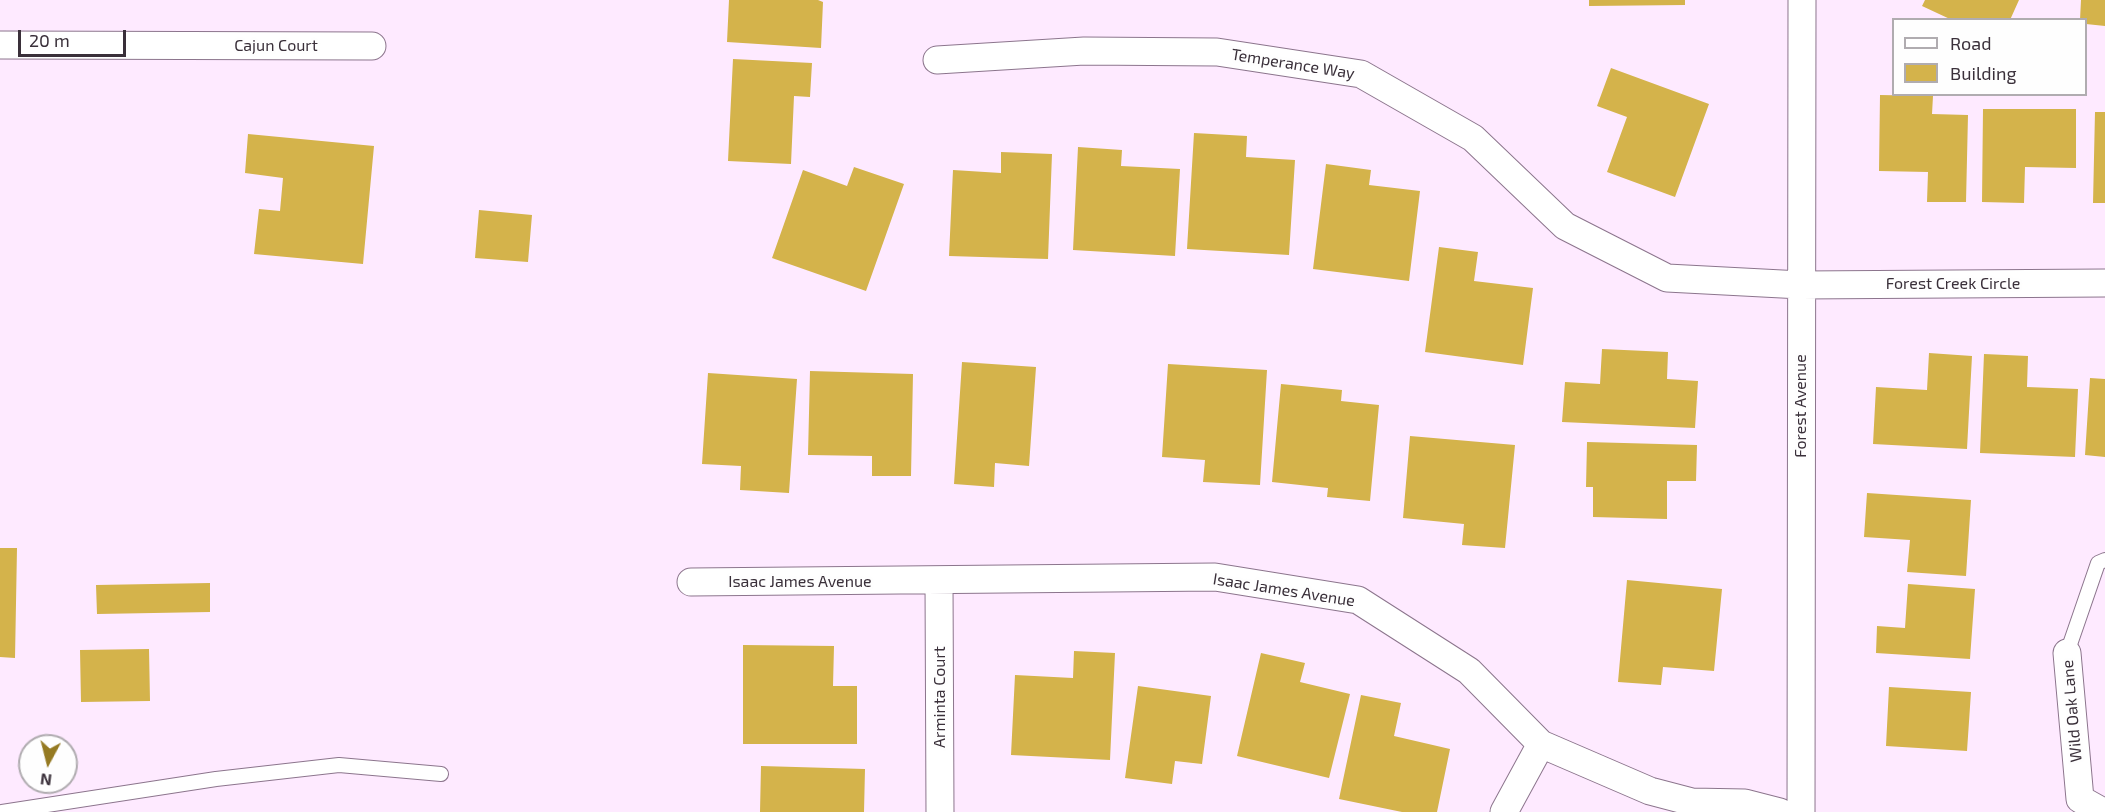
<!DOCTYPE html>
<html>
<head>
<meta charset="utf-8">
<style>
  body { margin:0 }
  #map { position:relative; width:2105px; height:812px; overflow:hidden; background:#feeaff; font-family:"Exo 2",sans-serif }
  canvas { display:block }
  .legend { position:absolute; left:1892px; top:18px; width:195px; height:78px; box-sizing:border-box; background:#fefefe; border:2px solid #b0acb0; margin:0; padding:8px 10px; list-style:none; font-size:18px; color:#3a303a }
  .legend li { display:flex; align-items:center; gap:12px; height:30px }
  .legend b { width:30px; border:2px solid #b0acb0 }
  .north { position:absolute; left:18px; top:734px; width:60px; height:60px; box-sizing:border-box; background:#fefefe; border:2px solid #b0acb0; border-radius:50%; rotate:187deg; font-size:16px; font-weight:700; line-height:24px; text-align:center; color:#3a303a }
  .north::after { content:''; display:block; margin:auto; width:21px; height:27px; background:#957a22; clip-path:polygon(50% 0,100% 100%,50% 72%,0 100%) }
  .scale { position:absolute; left:18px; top:30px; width:108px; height:27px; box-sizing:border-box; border:3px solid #3a303a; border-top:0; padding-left:8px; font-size:18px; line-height:21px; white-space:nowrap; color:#3a303a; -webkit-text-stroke:4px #fefefe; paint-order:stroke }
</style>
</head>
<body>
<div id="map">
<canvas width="2105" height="812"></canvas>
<ul class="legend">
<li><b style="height:8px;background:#fff"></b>Road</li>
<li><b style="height:16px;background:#d4b34b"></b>Building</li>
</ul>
<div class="north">N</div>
<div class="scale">20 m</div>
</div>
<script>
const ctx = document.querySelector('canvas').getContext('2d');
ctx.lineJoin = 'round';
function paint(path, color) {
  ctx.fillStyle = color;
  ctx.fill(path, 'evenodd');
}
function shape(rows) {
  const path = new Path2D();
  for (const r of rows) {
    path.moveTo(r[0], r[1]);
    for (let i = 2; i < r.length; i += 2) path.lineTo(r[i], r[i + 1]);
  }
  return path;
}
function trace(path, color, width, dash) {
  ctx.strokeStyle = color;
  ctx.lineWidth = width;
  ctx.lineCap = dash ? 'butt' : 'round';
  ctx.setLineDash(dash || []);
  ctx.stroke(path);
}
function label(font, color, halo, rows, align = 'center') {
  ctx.font = font + ' "Exo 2",sans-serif';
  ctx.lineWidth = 6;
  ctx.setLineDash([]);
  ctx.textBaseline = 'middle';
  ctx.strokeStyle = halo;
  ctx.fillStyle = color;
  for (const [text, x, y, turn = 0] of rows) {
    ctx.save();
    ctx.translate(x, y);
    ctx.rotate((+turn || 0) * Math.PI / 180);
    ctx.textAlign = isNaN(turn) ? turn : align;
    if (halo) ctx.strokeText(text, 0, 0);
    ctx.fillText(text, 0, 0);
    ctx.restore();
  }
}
paint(shape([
  [729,0,818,0,823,2,821,48,727,42],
  [1589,0,1685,0,1685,5,1589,6],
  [1925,0,2019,0,2010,20,1952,20,1922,6],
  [2081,0,2105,0,2105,26,2086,24,2086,20,2080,20],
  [733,59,812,63,810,97,794,96,791,164,728,161],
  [1611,68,1709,104,1675,197,1607,172,1627,117,1597,106],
  [1880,95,1933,96,1932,114,1968,115,1966,202,1927,202,1928,172,1879,171],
  [1983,109,2076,109,2076,168,2025,167,2024,203,1982,202],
  [2095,112,2105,112,2105,203,2093,203],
  [1194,133,1247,136,1246,157,1295,160,1289,255,1187,249],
  [248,134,374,146,363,264,254,254,259,209,280,211,283,178,245,173],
  [1078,147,1122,150,1121,166,1180,169,1175,256,1073,250],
  [1001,152,1052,154,1048,259,949,256,953,170,1001,173],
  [1326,164,1371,170,1369,185,1420,191,1409,281,1313,269],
  [854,167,904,184,866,291,772,258,803,170,847,186],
  [479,210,532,215,528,262,475,258],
  [1439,247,1478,252,1474,281,1533,288,1523,365,1425,352],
  [1602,349,1668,352,1667,379,1698,381,1695,428,1562,422,1565,382,1600,384],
  [1929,353,1972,356,1967,449,1873,444,1876,387,1927,390],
  [1984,354,2028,356,2027,387,2078,389,2075,457,1980,453],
  [962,362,1036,367,1029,466,995,463,994,487,954,484],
  [1168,364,1267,370,1260,485,1203,482,1205,460,1162,457],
  [810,371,913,374,911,476,872,476,872,456,808,455],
  [708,373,797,379,789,493,740,490,741,466,702,464],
  [2090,378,2105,379,2105,457,2085,455],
  [1281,384,1342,390,1341,401,1379,405,1370,501,1327,497,1328,488,1272,482],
  [1410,436,1515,445,1505,548,1462,545,1464,524,1403,518],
  [1587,442,1697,445,1696,481,1667,481,1667,519,1593,517,1593,487,1586,487],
  [1867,493,1971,500,1966,576,1907,572,1910,540,1864,537],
  [0,548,17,548,15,658,0,657],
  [1627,580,1722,589,1714,671,1663,667,1661,685,1618,682],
  [210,583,210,612,97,614,96,585],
  [1908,584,1975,589,1970,659,1876,653,1877,626,1905,628],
  [743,645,834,646,833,686,857,686,857,744,743,744],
  [149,649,150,701,81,702,80,650],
  [1074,651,1115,653,1110,760,1011,755,1015,675,1073,678],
  [1261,653,1305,663,1300,682,1350,694,1329,778,1237,756],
  [1138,686,1211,696,1202,764,1175,761,1172,784,1125,778],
  [1889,687,1971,692,1967,751,1886,746],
  [1361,695,1401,703,1394,736,1450,749,1437,812,1402,812,1339,799],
  [761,766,865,769,864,812,760,812]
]), '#d4b34b');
const service = shape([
  [2067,653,2098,563,2105,560],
  [2,812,216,779,339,765,441,774]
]);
const minor = shape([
  [0,45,372,46],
  [937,60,1084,51,1217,52,1361,74,1473,138,1565,226,1667,278,1801,285,2105,283],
  [939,581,940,812],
  [691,582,1215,577,1358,600,1469,671,1541,744,1650,791,1692,802,1745,803,1780,812],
  [2067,653,2080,799,2103,812],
  [1504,812,1541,744],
  [1801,812,1802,0]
]);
trace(service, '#8c758d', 16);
trace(minor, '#8c758d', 29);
trace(service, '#fff', 14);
trace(minor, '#fff', 27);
label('16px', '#3a303a', '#fefefe', [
  ["Cajun Court",276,46],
  ["Temperance Way",1293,64,9],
  ["Forest Creek Circle",1953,284],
  ["Forest Avenue",1801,406,-90],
  ["Isaac James Avenue",800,582],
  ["Isaac James Avenue",1284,590,9],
  ["Arminta Court",940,697,-90],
  ["Wild Oak Lane",2072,711,-95]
]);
</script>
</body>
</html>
